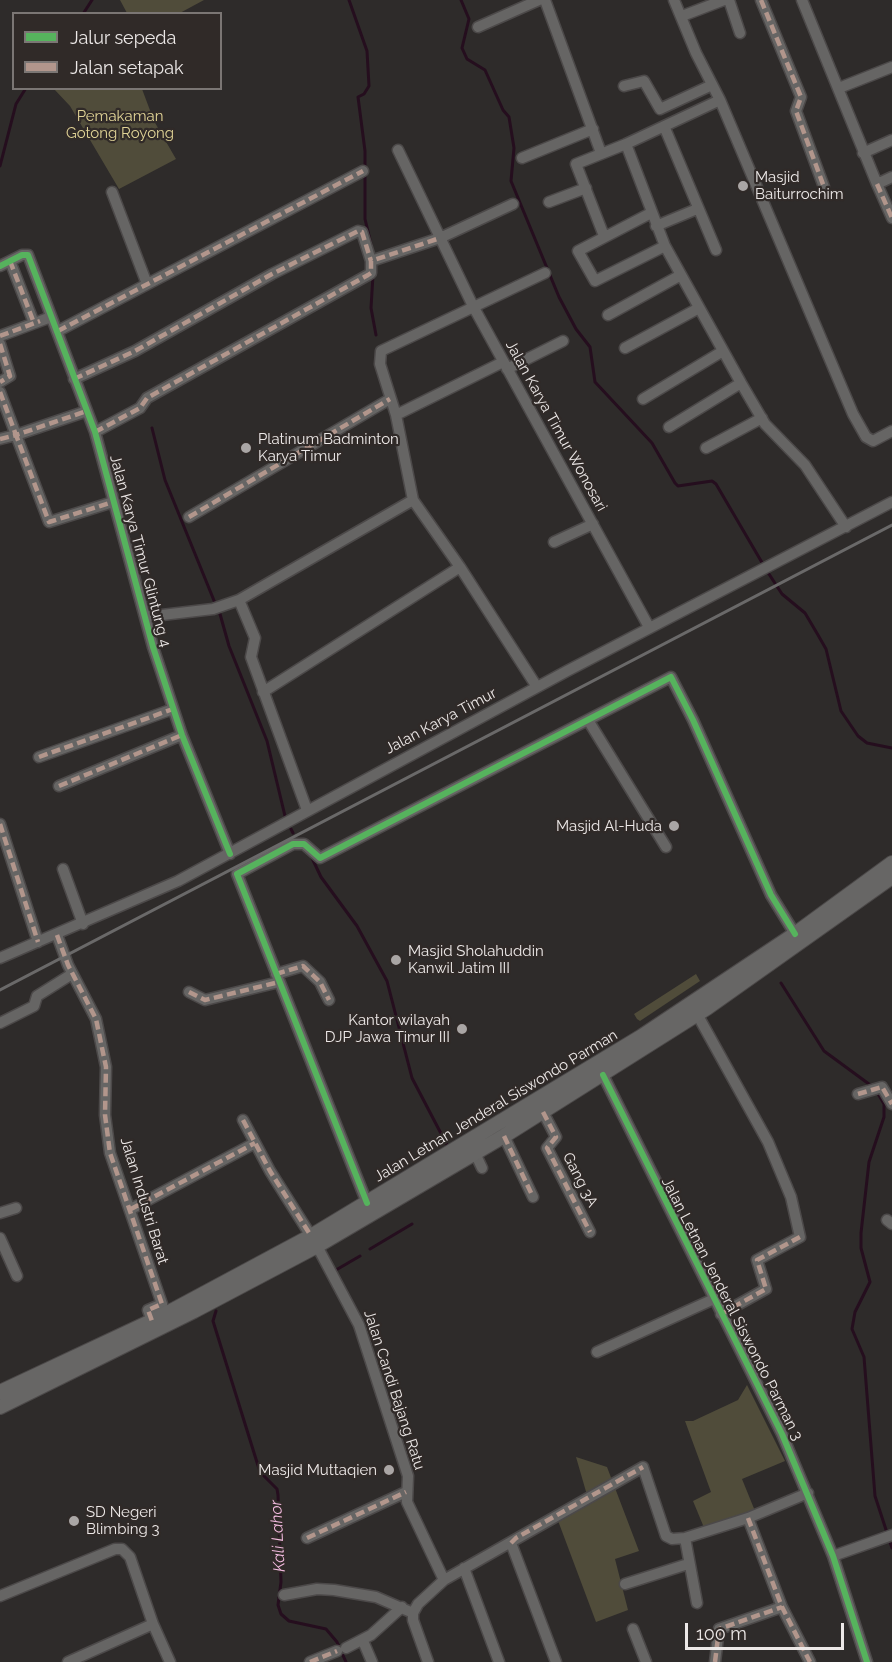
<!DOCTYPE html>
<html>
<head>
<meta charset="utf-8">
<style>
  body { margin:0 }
  #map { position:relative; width:892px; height:1662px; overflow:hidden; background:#2e2b2a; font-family:Raleway,sans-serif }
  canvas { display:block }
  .legend { position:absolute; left:12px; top:12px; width:210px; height:78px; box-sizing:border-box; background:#302a28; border:2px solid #7b7674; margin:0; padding:8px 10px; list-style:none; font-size:18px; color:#ece8e7 }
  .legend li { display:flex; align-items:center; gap:12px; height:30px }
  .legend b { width:30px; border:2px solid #7b7674 }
  .scale { position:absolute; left:685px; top:1623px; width:159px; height:27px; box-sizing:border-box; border:3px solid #ece8e7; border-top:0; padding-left:8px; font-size:18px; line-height:21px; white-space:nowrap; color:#ece8e7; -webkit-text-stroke:4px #302a28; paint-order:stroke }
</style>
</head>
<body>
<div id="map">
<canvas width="892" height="1662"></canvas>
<ul class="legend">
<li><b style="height:8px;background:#56b35d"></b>Jalur sepeda</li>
<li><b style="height:8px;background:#b2968c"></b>Jalan setapak</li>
</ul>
<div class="scale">100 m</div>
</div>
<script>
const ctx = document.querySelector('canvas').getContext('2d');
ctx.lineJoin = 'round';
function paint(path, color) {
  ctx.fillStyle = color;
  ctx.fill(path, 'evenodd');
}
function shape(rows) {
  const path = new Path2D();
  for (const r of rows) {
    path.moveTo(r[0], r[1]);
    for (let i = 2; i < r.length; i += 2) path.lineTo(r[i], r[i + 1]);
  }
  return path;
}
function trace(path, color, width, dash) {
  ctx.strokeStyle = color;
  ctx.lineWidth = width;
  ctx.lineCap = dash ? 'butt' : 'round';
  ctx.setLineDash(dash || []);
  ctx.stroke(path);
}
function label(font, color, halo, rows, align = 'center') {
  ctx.font = font + ' Raleway,sans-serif';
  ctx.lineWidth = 4.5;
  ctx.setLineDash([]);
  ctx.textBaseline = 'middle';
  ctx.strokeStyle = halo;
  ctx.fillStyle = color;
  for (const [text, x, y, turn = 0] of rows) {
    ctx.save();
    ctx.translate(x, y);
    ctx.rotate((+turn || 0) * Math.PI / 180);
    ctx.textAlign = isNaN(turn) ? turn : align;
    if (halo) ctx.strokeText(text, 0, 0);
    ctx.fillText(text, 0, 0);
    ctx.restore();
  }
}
paint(shape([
  [120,0,204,0,178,14,127,13],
  [54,89,142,89,154,121,176,159,119,189,70,106],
  [696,974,700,981,640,1021,637,1019,634,1014],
  [747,1385,785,1461,742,1479,755,1511,705,1530,693,1501,711,1492,685,1421,693,1421,738,1400],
  [576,1457,607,1467,639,1551,615,1559,628,1610,596,1622,557,1518,589,1502]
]), '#504c3a');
trace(shape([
  [349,0,367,51,369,86,364,94,358,97,365,151,365,219,371,244],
  [461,0,469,19,462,48,467,59,485,70,503,110,509,117,514,148,511,181,559,297,576,329,590,347,595,382,652,443,675,483,678,486,712,481,716,484,764,566],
  [83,14,92,0],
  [0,166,16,104,26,88],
  [373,275,371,308,376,335],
  [152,428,165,480,215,603],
  [767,571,782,594,805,613,818,635,826,649,841,711,858,736,867,743,892,748],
  [220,614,229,646,267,741,285,816],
  [291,829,293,833],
  [311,856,321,877,357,926,387,981,412,1078,447,1145],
  [781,983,824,1051,873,1087],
  [877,1092,884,1104,884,1117,869,1162,861,1233,861,1248,870,1282,855,1312,852,1329,864,1357,875,1496,892,1548],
  [370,1249,412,1224],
  [336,1270,360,1256],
  [216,1311,213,1321,260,1472,277,1489,278,1495,281,1582,278,1605,281,1614,289,1621,326,1629,337,1642,346,1662]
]), '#250e1e', 3);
const minor = shape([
  [545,0,601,153],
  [674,0,696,53,720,100,853,414,866,437,873,441,892,431],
  [729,0,740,33],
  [761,0,801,97,796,111,824,187],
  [802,0,877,184,892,177],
  [682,16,724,0],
  [478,27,539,0],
  [624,86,644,81,660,109,712,85],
  [839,88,892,67],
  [664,126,716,250],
  [626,144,720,100],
  [398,150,473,306,649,627],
  [863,153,892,140],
  [522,158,593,129],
  [877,184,892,218],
  [112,192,147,284],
  [549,202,586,188],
  [651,213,578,251,595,281,665,246],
  [656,226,697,209],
  [604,236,576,164,626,144,665,246,741,383,765,424,805,465,846,527],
  [10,261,34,323],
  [0,266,22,255,28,255,95,432,153,647,182,735,230,854],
  [608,315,681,275],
  [58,331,363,171],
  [0,336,51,317],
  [0,344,10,376,0,382],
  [625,348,699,308],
  [507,369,563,341],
  [74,379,135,351,272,274,358,231,362,232,371,261],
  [0,392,16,435,87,411],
  [643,399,723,351],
  [396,415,503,362],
  [669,427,741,383],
  [95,432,140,408,147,398,368,275,371,273,371,261,440,238,513,204],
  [0,439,16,435,49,522,113,502],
  [706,448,762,418],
  [413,500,396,415,380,364,381,351,545,273],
  [189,517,390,399],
  [554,542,593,524],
  [460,567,537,687],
  [239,600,413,500,460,567,263,692],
  [145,617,213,609,239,600,255,638,251,657,307,810],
  [588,720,666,847],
  [39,757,173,709],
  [59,786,182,735],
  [0,824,38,942],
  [63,869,83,924],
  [57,935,68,965,96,1019,106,1067,105,1115,110,1153,162,1304,148,1310,152,1321],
  [0,958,178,881,567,671,892,502],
  [276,974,303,966,320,982,329,1000],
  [189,992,205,1000,279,982],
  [697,1014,768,1142,791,1197,800,1237,757,1260,766,1289,721,1314],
  [0,1023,34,1006,37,996,72,974],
  [603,1075,782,1434,833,1556,867,1662],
  [858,1094,882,1087,892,1104],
  [543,1112,556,1137,547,1148,590,1232],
  [243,1120,270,1171,311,1236],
  [504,1136,533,1197],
  [475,1153,482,1168],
  [367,1203,237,874,293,844,304,844,320,858,671,677,693,720,771,895,795,934],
  [131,1209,255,1143],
  [0,1213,16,1208],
  [887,1220,892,1224],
  [0,1238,17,1276],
  [317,1246,359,1325,408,1476,407,1502,444,1580],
  [597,1352,714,1299],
  [748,1518,782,1607,810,1662],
  [307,1538,406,1492],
  [685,1538,697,1603],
  [511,1543,556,1662],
  [833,1556,892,1535],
  [464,1568,499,1662],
  [625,1584,688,1564],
  [284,1595,317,1589,334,1590,376,1597,413,1613],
  [0,1596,115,1549,122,1549,130,1557,153,1624,170,1662],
  [633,1629,646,1662],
  [363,1641,372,1662],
  [346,1648,371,1635,402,1607],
  [68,1662,153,1624],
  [310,1662,337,1651],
  [428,1662,413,1620,413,1613,418,1604,444,1580,643,1467,666,1536,672,1539,685,1538,748,1518,808,1493],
  [715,1662,719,1629,782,1607]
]);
const major = shape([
  [0,1392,160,1317,311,1236,642,1036,795,934,892,863],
  [0,1407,194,1311,317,1246,504,1136,707,1008,892,877]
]);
trace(minor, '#4c4949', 13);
trace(major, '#4c4949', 16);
trace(minor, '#666564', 10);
trace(major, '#676665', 14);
trace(shape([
  [0,990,892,525]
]), '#6a6969', 3);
trace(shape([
  [761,0,801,97,796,111,824,187],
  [877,184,892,218],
  [10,261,34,323],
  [58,331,363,171],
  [0,336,40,321],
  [0,344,10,376,0,382],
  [74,379,135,351,272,274,358,231,362,232,371,261],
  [0,392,16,435,87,411],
  [95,432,140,408,147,398,368,275,371,273,371,261,440,238],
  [0,439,16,435,49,522,113,502],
  [189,517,390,399],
  [39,757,173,709],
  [59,786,182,735],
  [0,824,38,942],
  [57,935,68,965,96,1019,106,1067,105,1115,110,1153,162,1304,148,1310,152,1321],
  [276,974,303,966,320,982,329,1000],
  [189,992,205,1000,279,982],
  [858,1094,882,1087,892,1104],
  [543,1112,556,1137,547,1148,590,1232],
  [243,1120,270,1171,311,1236],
  [504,1136,533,1197],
  [131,1209,255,1143],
  [721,1314,766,1289,757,1260,800,1237],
  [748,1518,782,1607,810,1662],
  [307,1538,406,1492],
  [511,1543,516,1538,643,1467],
  [310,1662,337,1651],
  [715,1662,719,1629,782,1607]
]), '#b2968c', 4.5, [9, 4.5]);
trace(shape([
  [0,266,22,255,28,255,95,432,153,647,182,735,230,854],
  [603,1075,782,1434,833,1556,867,1662],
  [367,1203,237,874,293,844,304,844,320,858,671,677,693,720,771,895,795,934]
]), '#56b35d', 6);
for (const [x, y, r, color] of [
  [743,186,6,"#aaa6a5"],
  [246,448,6,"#aaa6a5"],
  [674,826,6,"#aaa6a5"],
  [396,960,6,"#aaa6a5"],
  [462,1029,6,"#aaa6a5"],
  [389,1470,6,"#aaa6a5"],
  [74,1521,6,"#aaa6a5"]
]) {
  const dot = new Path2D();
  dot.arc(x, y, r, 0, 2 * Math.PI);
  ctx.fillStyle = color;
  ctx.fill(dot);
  trace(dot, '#302a28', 2);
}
label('15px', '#e0d396', '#302a28', [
  ["Pemakaman",120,116],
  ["Gotong Royong",120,133]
]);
label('15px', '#ece8e7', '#302a28', [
  ["Masjid",755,177],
  ["Baiturrochim",755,194],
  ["Platinum Badminton",258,439],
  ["Karya Timur",258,456],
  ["Masjid Al-Huda",662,826,"right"],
  ["Masjid Sholahuddin",408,951],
  ["Kanwil Jatim III",408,968],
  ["Kantor wilayah",450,1020,"right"],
  ["DJP Jawa Timur III",450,1037,"right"],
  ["Masjid Muttaqien",377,1470,"right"],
  ["SD Negeri",86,1512],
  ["Blimbing 3",86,1529]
], 'left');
label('15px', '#ece8e7', '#302a28', [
  ["Jalan Karya Timur Wonosari",556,426,61],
  ["Jalan Karya Timur Glintung 4",140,551,75],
  ["Jalan Karya Timur",441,721,-28],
  ["Jalan Letnan Jenderal Siswondo Parman",496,1106,-31],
  ["Gang 3A",580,1180,63],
  ["Jalan Industri Barat",144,1201,73],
  ["Jalan Letnan Jenderal Siswondo Parman 3",732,1309,63],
  ["Jalan Candi Bajang Ratu",394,1390,72]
]);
label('italic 16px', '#f3bbe0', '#302a28', [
  ["Kali Lahor",278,1536,-93]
]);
</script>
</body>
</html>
